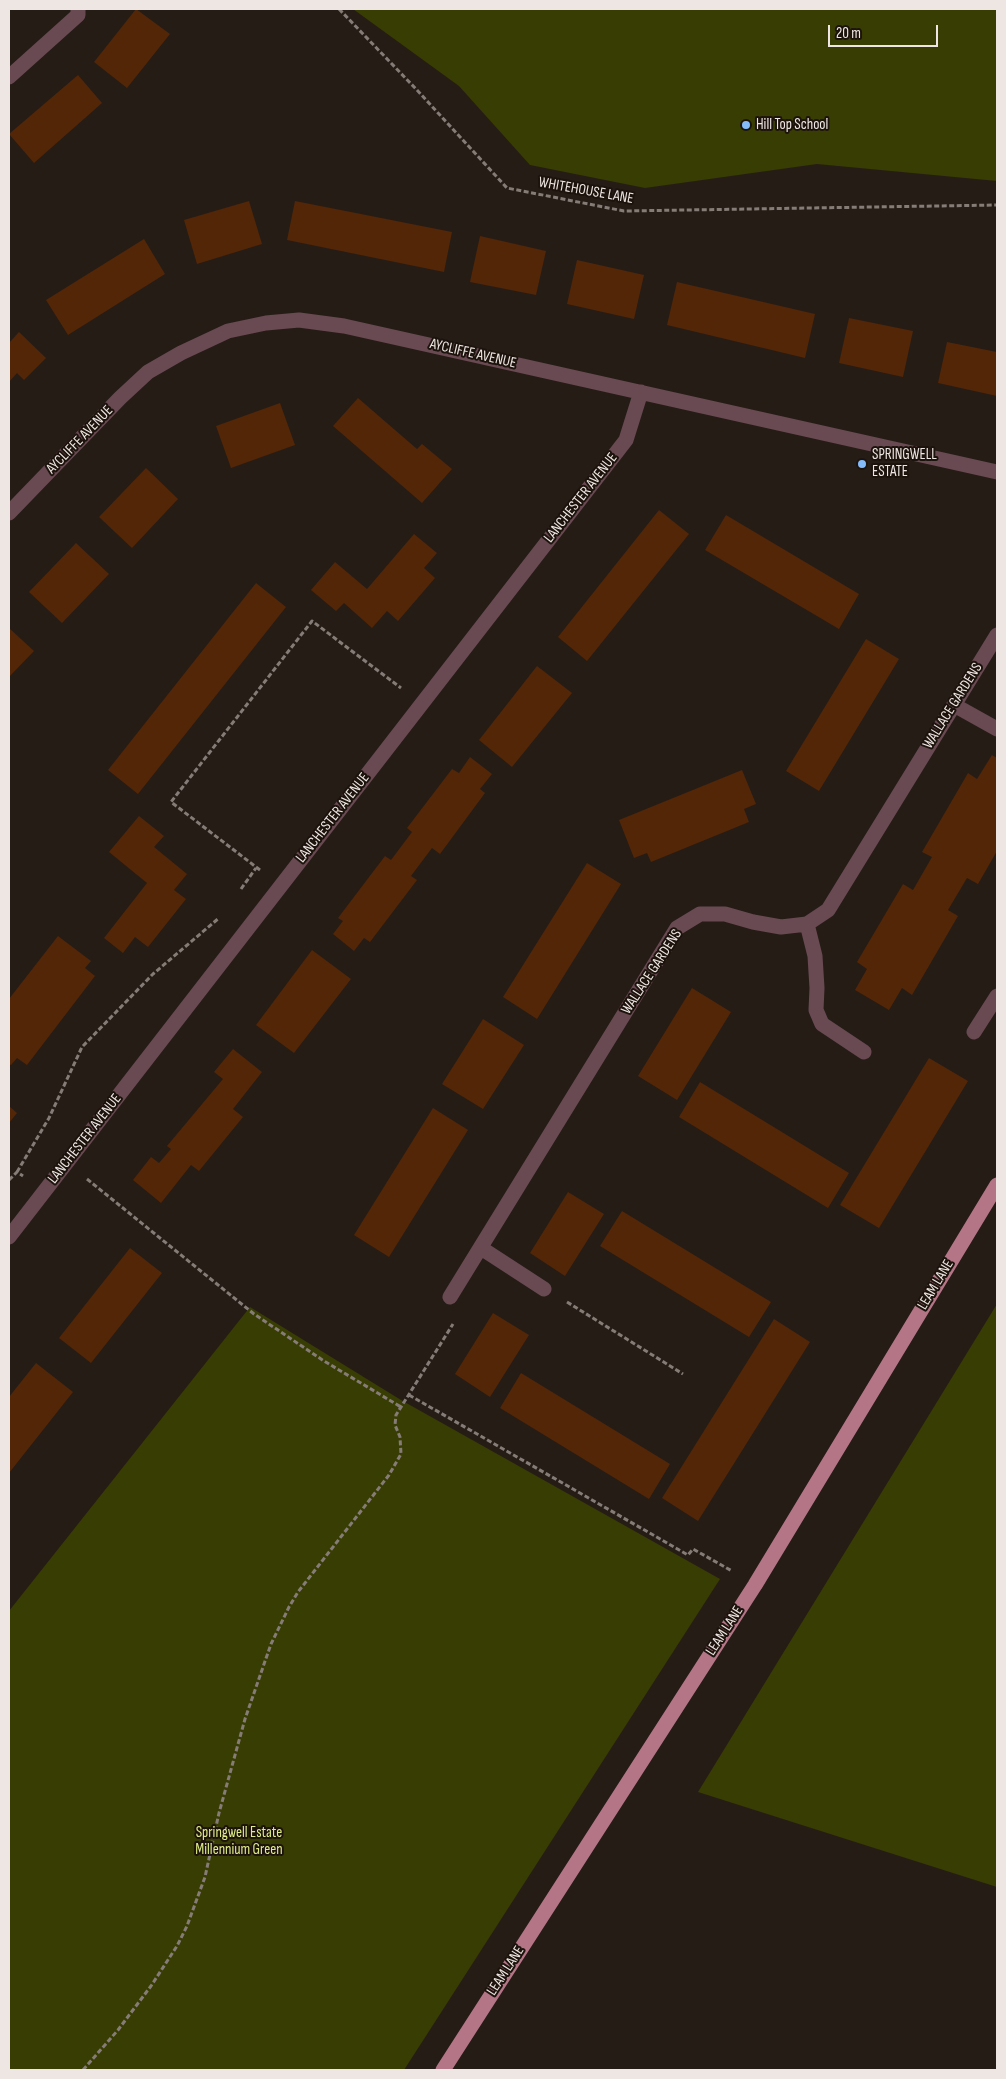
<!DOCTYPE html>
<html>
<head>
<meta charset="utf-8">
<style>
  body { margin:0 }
  #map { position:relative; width:1006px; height:2079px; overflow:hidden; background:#261c16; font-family:"Sofia Sans Condensed",sans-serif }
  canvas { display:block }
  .frame { position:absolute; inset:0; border:10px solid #eee6e2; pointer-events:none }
  .scale { position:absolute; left:828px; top:25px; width:110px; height:22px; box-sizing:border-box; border:2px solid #eee6e2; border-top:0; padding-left:6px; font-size:15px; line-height:18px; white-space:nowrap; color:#eee6e2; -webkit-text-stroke:4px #1d130d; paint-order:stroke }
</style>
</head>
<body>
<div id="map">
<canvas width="1006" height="2079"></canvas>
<div class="frame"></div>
<div class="scale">20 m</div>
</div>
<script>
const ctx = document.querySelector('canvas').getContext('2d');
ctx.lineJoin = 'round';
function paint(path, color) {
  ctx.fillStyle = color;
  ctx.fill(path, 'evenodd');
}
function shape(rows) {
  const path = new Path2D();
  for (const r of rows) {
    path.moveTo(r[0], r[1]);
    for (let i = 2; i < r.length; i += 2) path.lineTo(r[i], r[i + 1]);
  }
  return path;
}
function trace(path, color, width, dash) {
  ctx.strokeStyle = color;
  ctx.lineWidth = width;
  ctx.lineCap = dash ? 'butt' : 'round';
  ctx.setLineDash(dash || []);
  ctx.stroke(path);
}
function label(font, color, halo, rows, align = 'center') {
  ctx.font = font + ' "Sofia Sans Condensed",sans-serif';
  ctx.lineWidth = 4;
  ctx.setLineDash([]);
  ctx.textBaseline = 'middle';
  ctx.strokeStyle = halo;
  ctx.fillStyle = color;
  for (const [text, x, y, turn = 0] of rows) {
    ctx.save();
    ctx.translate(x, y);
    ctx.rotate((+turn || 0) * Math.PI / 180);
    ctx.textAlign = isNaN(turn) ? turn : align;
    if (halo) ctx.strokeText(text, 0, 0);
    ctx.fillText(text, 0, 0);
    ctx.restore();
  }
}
paint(shape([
  [353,9,997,9,997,181,817,164,645,188,530,165,459,86],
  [997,1304,997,1887,698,1792],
  [250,1307,401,1400,720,1579,404,2070,9,2070,9,1611]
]), '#383d03');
paint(shape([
  [136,9,170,34,127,88,94,62],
  [78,75,102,103,34,163,9,134],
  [249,201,262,244,197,264,184,220],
  [295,201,452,232,444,272,287,240],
  [480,236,546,251,536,295,470,282],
  [144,239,165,274,68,335,46,300],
  [577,260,644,275,634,319,567,304],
  [677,282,815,314,805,358,667,325],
  [849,318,913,331,903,377,839,363],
  [19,332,46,358,24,380,17,373,9,382,9,343],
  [947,342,997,352,997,396,938,383],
  [358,398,417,449,422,444,452,469,422,503,333,426],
  [280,403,295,445,231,468,216,426],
  [146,468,178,499,132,548,99,517],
  [659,510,689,534,587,661,558,637],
  [726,515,859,594,839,629,705,550],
  [414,534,437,553,424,568,435,578,398,621,387,611,372,628,344,603,336,611,311,590,335,562,367,589],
  [76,543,109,574,62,623,29,592],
  [256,583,286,607,138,794,108,770],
  [9,628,34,651,9,677],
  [866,639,899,659,819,791,786,771],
  [537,666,572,693,512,767,479,740],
  [992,755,997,758,997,851,978,884,967,878,948,910,958,916,912,995,902,988,889,1010,855,990,867,969,857,962,903,884,913,890,932,857,922,852,968,773,977,779],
  [470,757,492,774,480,789,485,793,440,854,432,848,411,876,417,880,370,942,364,938,354,951,333,934,343,921,338,918,385,856,391,860,412,832,407,828,452,769,459,773],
  [742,770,756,804,744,809,749,822,651,862,647,853,634,858,619,820],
  [139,816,164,836,154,847,187,874,174,890,186,899,148,947,135,937,123,953,104,938,147,883,109,852],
  [587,863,621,884,537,1019,503,997],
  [58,936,91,961,85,968,95,976,27,1065,17,1058,11,1065,9,1064,9,999],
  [312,950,351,979,294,1053,256,1025],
  [692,988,731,1012,677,1100,638,1076],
  [483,1019,524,1045,483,1109,442,1084],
  [233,1049,262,1072,233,1109,243,1117,199,1171,191,1165,161,1203,133,1180,151,1157,159,1163,171,1149,167,1146,223,1079,214,1072],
  [929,1058,968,1081,879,1228,840,1205],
  [700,1082,849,1173,828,1208,679,1117],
  [9,1106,17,1113,9,1123],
  [433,1108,468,1130,389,1257,354,1235],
  [568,1192,604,1214,565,1276,530,1253],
  [622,1211,771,1302,749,1337,600,1246],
  [130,1248,162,1273,91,1363,59,1338],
  [493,1313,529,1335,490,1397,455,1374],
  [774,1319,810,1342,698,1521,662,1498],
  [36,1363,73,1392,9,1473,9,1397],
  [521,1373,670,1464,649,1499,500,1408]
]), '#522607');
trace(shape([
  [339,9,416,89,507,188,624,211,997,205],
  [260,870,171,802,312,621,401,688],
  [241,889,256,868],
  [17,1172,49,1118,82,1047,153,974,219,918],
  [87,1179,254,1314,324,1361,401,1407],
  [9,1180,17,1172,23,1176],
  [567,1302,683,1374],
  [409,1395,688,1555,693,1549,732,1571],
  [83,2070,118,2030,151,1986,177,1946,187,1926,205,1877,219,1813,245,1719,271,1644,289,1607,298,1592,389,1475,401,1454,400,1437,395,1425,396,1415,453,1324]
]), '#857c77', 3, [5, 2.5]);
trace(shape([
  [9,77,78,15,78,9],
  [9,513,120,398,148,372,181,353,228,331,266,323,299,320,344,326,997,472],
  [954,705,997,729],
  [807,924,815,956,817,988,816,1010,822,1024,864,1052],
  [974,1032,997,996],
  [9,1237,626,440,641,392],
  [481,1248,544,1289],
  [450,1297,677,928,700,914,725,914,753,922,781,927,807,924,828,910,997,635]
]), '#694a52', 15);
trace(shape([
  [443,2070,755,1585,997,1185]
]), '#b47586', 15);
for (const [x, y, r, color] of [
  [746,125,5,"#84bcfb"],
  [862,464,5,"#84bcfb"]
]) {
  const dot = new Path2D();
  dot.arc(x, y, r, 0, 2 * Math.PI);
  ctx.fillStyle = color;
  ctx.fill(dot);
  trace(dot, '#1d130d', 2);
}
label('15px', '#eee6e2', '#1d130d', [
  ["Hill Top School",756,125],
  ["SPRINGWELL",872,455],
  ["ESTATE",872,472]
], 'left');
label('15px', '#eee6e2', '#1d130d', [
  ["WHITEHOUSE LANE",586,191,10],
  ["AYCLIFFE AVENUE",473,354,13],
  ["AYCLIFFE AVENUE",80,440,-46],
  ["LANCHESTER AVENUE",581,498,-52],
  ["WALLACE GARDENS",953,706,-58],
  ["LANCHESTER AVENUE",333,818,-52],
  ["WALLACE GARDENS",652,972,-57],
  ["LANCHESTER AVENUE",85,1139,-52],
  ["LEAM LANE",936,1285,-59],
  ["LEAM LANE",725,1631,-57],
  ["LEAM LANE",506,1971,-57]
]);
label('15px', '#dfec87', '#1d130d', [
  ["Springwell Estate",239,1833],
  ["Millennium Green",239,1850]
]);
</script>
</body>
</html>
